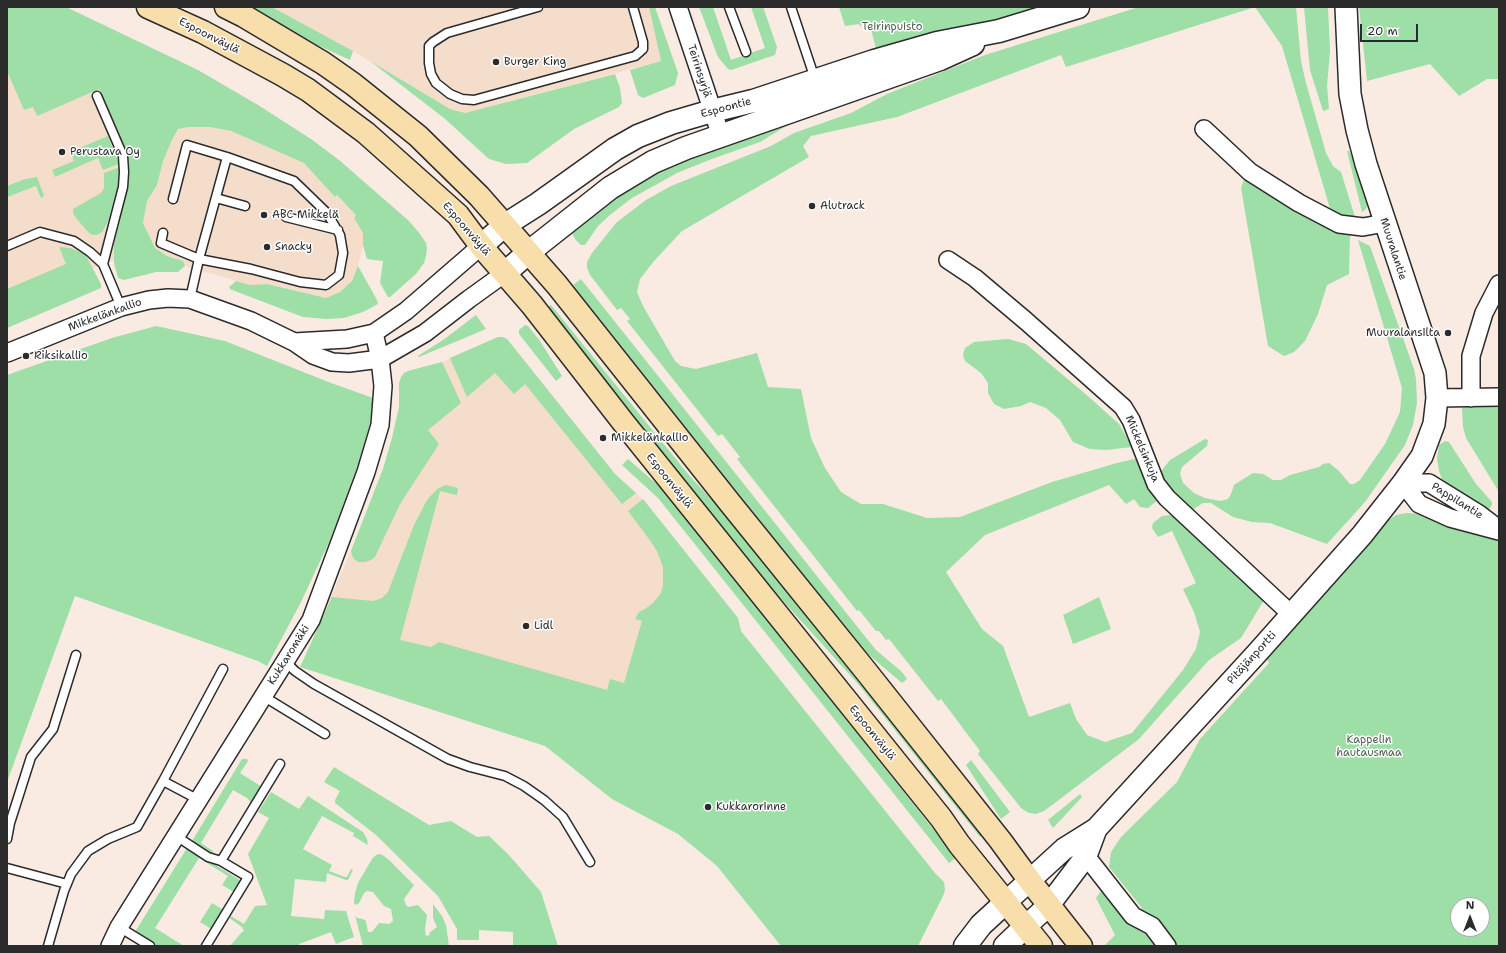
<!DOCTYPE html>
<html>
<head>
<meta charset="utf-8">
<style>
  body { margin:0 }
  #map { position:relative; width:1506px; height:953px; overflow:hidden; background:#f9ebe1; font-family:"Shantell Sans",sans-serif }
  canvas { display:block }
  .frame { position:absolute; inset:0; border:8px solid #2b2b2b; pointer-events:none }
  .north { position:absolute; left:1450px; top:897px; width:40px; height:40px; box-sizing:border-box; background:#fff; border:1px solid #aaa; border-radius:50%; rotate:0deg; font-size:11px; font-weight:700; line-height:16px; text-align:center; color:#2b2b2b }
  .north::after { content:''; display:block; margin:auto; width:14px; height:18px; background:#2b2b2b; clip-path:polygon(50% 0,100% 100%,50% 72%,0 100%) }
  .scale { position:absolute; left:1360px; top:24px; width:58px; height:18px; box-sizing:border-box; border:2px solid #2b2b2b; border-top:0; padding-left:5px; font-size:12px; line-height:14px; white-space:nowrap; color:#2b2b2b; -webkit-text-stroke:3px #fff; paint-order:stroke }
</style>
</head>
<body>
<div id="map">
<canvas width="1506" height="953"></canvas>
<div class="frame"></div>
<div class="north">N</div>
<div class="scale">20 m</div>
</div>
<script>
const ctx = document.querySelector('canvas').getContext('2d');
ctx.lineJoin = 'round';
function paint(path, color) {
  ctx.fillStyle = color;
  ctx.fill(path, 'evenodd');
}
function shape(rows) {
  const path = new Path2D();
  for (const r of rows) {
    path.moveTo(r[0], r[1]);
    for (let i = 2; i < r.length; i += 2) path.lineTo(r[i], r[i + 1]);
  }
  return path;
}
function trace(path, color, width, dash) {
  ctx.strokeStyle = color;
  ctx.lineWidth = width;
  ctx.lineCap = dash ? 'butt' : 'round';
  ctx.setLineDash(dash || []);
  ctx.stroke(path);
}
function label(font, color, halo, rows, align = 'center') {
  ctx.font = font + ' "Shantell Sans",sans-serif';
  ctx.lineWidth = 3;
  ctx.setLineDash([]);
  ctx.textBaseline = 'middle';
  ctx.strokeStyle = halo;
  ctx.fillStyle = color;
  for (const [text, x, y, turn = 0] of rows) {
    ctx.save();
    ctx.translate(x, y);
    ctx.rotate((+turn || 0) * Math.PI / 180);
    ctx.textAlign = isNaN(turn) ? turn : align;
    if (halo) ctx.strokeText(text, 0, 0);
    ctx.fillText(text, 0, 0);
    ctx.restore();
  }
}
paint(shape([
  [272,7,649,7,661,61,465,113,450,109,353,51],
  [7,51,137,94,141,249,7,303],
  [189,127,210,127,231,131,304,163,335,196,337,195,357,215,354,218,363,233,363,245,358,266,352,281,340,292,326,298,267,284,250,285,185,266,183,261,167,256,155,248,143,223,147,201,157,185,163,161,172,140,178,129],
  [498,337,503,337,507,339,615,474,644,501,738,618,639,706,311,643,351,551,383,469,392,438,399,407,399,383,401,377,404,373,408,371,442,362]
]), '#f5ddcc');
paint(shape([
  [7,7,66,7,198,70,258,105,311,139,339,160,409,221,420,234,426,243,427,248,426,256,424,263,416,274,390,297,388,297,380,283,383,261,367,259,363,245,363,233,354,218,356,215,337,195,335,197,304,163,231,131,210,127,189,127,178,129,172,140,163,161,157,185,147,201,143,223,155,248,167,256,183,261,185,266,178,272,156,272,124,280,118,278,114,263,114,245,121,217,127,187,128,165,120,135,99,89,37,116,33,107,24,110,7,71],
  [252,7,272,7,353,51,350,60,313,43],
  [649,7,655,7,678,73,675,85,643,98,638,95,630,70,661,61],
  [699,7,713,7,731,60,765,48,751,7,763,7,777,47,775,55,731,70,728,69,718,57],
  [839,7,1039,7,963,30,877,52,869,22,862,21,861,27,859,24,845,26],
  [1139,7,1255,7,1066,67,1061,55,897,117,811,136,803,146,809,157,682,231,654,261,640,279,637,292,643,306,675,361,681,366,696,369,757,353,768,387,801,389,811,438,825,468,841,492,861,504,883,504,927,518,960,517,1052,482,1117,463,1139,458,1159,499,1148,508,1140,507,1134,499,1126,504,1109,485,985,535,946,572,982,629,1003,646,1029,717,1070,703,1076,719,1087,735,1105,742,1132,733,1183,670,1196,649,1200,632,1194,612,1183,589,1196,583,1172,531,1158,537,1152,528,1153,523,1162,516,1171,515,1181,519,1264,600,1241,638,1209,660,1139,739,1068,793,1044,811,1036,814,1029,813,1021,808,978,754,980,751,941,699,938,701,889,639,886,640,879,631,876,631,859,610,857,611,737,459,740,457,722,434,718,436,627,321,630,319,621,308,617,310,590,275,587,268,587,262,592,253,617,222,646,200,671,186,771,146,794,133,851,113,887,94,985,55],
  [1255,7,1296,7,1301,61,1306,83,1326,153,1333,166,1341,172,1355,217,1331,212,1282,46],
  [1304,7,1328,7,1330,51,1327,86,1329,109,1323,111,1310,70],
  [1359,7,1499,7,1499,79,1487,79,1459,96,1430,64,1367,81],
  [370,61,450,109,465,113,615,74,620,88,622,103,619,107,574,129,527,163,506,164,489,159,444,118],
  [855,99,793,122,760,142,709,160,677,173,632,198,611,214,598,226,585,245,581,245,575,239,572,233,597,213,614,199,646,178,660,171,679,162],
  [108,136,119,164,103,170,98,158,55,177,52,170,74,161,70,152],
  [1347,151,1349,151,1359,171,1368,195,1368,204,1366,209,1362,212],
  [120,167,118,185,108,221,103,231,99,234,94,235,90,234,76,218,73,213,73,209,101,193,104,188,104,173],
  [1245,176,1350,235,1349,274,1327,285,1318,314,1305,341,1294,352,1284,356,1268,346,1241,188],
  [37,177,44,196,41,198,36,186,7,197,7,186,25,179],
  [1358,240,1370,246,1414,369,1416,379,1417,403,1413,425,1405,445,1365,502,1327,544,1270,523,1252,522,1233,517,1211,503,1203,503,1192,510,1165,484,1161,476,1162,470,1170,460,1205,439,1208,440,1207,446,1182,467,1180,474,1183,483,1194,493,1205,498,1220,501,1228,499,1231,494,1234,485,1253,473,1263,474,1273,480,1281,480,1290,475,1319,467,1323,464,1329,463,1338,470,1350,484,1354,484,1360,480,1385,444,1400,412,1402,388],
  [59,247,70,248,85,254,101,284,101,288,7,328,7,289,66,264],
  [358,266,377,300,378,304,363,312,344,318,326,319,303,317,240,293,230,289,229,287,236,281,250,285,267,284,326,298,340,292,352,281],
  [581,279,863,634,876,650,902,672,907,679,902,683,862,649,573,285],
  [551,305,688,474,762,555,985,833,980,837,859,685,756,571,546,309],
  [476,315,486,329,419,357,418,356,443,340],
  [525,325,528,326,540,341,562,376,556,381,519,334,519,330],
  [156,326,225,341,331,383,373,398,370,423,361,456,330,540,300,604,267,666,258,661,75,596,7,782,7,375,112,338],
  [498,337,503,337,507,339,615,474,636,493,622,504,525,384,514,394,495,373,467,397,450,358],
  [1008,339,1026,344,1089,397,1119,424,1132,447,1106,450,1090,449,1073,442,1060,420,1046,408,1030,402,1021,406,1004,409,994,404,988,393,988,383,981,373,965,361,963,355,965,348,974,342],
  [442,362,461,403,428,430,439,444,400,504,375,557,371,560,365,562,358,562,353,558,351,551,383,469,392,438,399,407,399,383,401,377,404,373,408,371],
  [1473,403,1499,406,1499,492,1466,438,1463,427,1462,408],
  [1445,441,1449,442,1476,484,1492,502,1492,505,1488,510,1484,510,1459,495,1442,479,1439,471,1437,458,1439,445],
  [628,459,668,494,956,858,949,863,658,498,622,465],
  [446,485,458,488,457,495,440,491,400,640,431,647,439,642,607,690,610,679,624,683,642,621,635,619,639,612,645,609,653,603,661,593,663,586,663,567,657,551,649,539,628,511,643,499,738,618,741,631,935,873,944,882,945,890,943,896,918,946,781,946,717,866,678,834,612,799,545,746,300,667,332,597,373,601,382,598,388,592,414,525,427,500,437,489],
  [1406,513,1423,514,1499,540,1499,946,1104,946,1115,935,1096,898,1101,891,1126,921,1142,908,1109,867,1111,852,1121,837,1177,782,1200,739,1269,663,1265,657,1387,521,1396,515],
  [1458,905,1482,905,1482,929,1458,929],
  [1099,597,1111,629,1073,644,1063,615],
  [242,759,247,759,248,761,240,773,262,787,252,804,247,798,233,790,201,843,213,851,213,853,211,854,192,841],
  [971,760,1010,812,1001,819,966,765],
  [334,767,429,825,451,821,477,837,489,836,508,854,541,892,558,946,513,946,513,932,479,930,479,940,457,940,457,929,438,896,376,835,335,803,335,800,340,791,324,782],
  [271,792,299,809,308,796,363,832,367,839,368,845,353,836,354,833,322,816,303,849,332,865,329,871,345,877,347,877,351,869,353,870,348,880,346,880,327,873,326,882,295,879,291,916,324,919,325,910,346,911,354,937,336,944,331,932,299,944,300,946,230,946,242,932,244,931,242,927,232,920,230,918,231,916,244,924,255,906,267,905,248,854,269,818,258,812],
  [1080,794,1082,797,1053,828,1048,820],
  [187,848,188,848,243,882,236,893,222,885,228,876,199,858,155,928,184,946,156,946,135,932],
  [380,854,384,856,389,860,414,885,404,899,406,905,408,907,418,905,427,915,425,929,426,936,430,935,429,933,437,927,433,918,433,904,442,916,446,925,449,946,363,946,355,915,357,918,363,919,366,921,368,932,372,932,379,923,389,924,393,921,391,909,384,906,373,892,367,891,364,893,359,903,356,905,354,903,355,893,358,883,372,859,376,855],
  [212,903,225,911,213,930,200,922]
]), '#9edea7');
const service = shape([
  [538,7,447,33,433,42,429,46,429,63,431,74,436,83,450,94,462,99,474,100,635,56,643,49,643,42,633,7],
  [729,7,746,52],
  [791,7,815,79],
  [97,96,123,156,124,172,123,187,103,264],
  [216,198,245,206],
  [173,199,187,145,227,157],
  [286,217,338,230],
  [163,233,161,243,199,259,251,269,300,282,326,285,339,275,343,253,340,235,327,213,294,181,227,157,199,259,190,299],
  [7,246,40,232,74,241,90,252,103,264,121,307],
  [285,661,295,671,314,684,448,759,470,767,505,776,524,786,544,800,563,817,590,862],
  [263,696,325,734],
  [199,800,163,781,223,669],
  [176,836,208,857,221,861],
  [7,839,10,823,31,757,53,729,76,655],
  [7,868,67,884],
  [119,927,150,946],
  [48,946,64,891,71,874,88,851,108,839,137,827,163,781],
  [206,946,248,877,221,861,280,764]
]);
const minor = shape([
  [678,7,721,136],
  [1204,129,1250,172,1299,203,1339,224,1363,227,1385,223],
  [948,260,975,278,1026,321,1123,407,1131,420,1156,484,1167,498,1292,615],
  [294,342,347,339,374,333,406,311,481,246],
  [7,353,121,307,149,300,168,298,190,299,251,321,294,342,313,355,332,362,349,363,380,359,425,333,469,299,505,273],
  [1437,398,1499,397],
  [1471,398,1471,356,1484,313,1499,284],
  [1403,483,1419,504,1450,518,1499,531],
  [1403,483,1429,483,1479,514,1496,527],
  [1086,856,1133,916,1152,926,1167,946],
  [110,946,119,927,311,620,366,472,380,425,383,386,380,359,374,333]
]);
const tertiary = shape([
  [1006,902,1064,849,1096,829,1258,652,1362,535,1403,483,1422,456,1434,424,1437,398,1435,373,1366,164,1357,130,1350,94,1346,7],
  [1025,927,1049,905,1086,856,1096,829]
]);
const secondary = shape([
  [481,246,505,225,538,204,615,149,638,136,671,123,712,111,753,101,874,61,937,43,999,31,1078,7],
  [505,273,529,252,610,188,653,162,686,148,940,59,973,44],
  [965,946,981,925,1006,902],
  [1005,946,1025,927]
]);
const primary = shape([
  [148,7,203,32,283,75,308,90,366,133,458,215,481,246,532,305,623,422,941,818,959,844,1041,946],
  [226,7,244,16,323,63,353,84,418,136,479,196,557,285,730,503,865,670,1000,840,1030,881,1081,946]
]);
trace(service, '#2b2b2b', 11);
trace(minor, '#2b2b2b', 20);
trace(tertiary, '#2b2b2b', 24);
trace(secondary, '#2b2b2b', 25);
trace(primary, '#2b2b2b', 25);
trace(service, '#fff', 8);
trace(minor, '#fff', 17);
trace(tertiary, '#fff', 21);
trace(secondary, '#fff', 22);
trace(primary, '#f8deab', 22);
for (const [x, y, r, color] of [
  [496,62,4,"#2b2b2b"],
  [62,152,4,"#2b2b2b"],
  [812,206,4,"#2b2b2b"],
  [264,215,4,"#2b2b2b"],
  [267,247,4,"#2b2b2b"],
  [1448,333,4,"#2b2b2b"],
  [26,356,4,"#2b2b2b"],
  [603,438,4,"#2b2b2b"],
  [526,626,4,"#2b2b2b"],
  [708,807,4,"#2b2b2b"]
]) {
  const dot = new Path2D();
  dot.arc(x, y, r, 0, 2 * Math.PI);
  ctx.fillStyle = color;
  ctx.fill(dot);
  trace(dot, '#fff', 1.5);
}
label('11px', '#4e6150', '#fff', [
  ["Teirinpuisto",892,27],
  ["Kappelin",1369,740],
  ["hautausmaa",1369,753]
]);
label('11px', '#2b2b2b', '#fff', [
  ["Espoonväylä",209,36,27],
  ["Teirinsyrjä",699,71,72],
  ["Espoontie",726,108,-15],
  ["Espoonväylä",466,229,49],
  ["Muuralantie",1393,249,72],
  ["Mikkelänkallio",105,315,-20],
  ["Mickelsinkuja",1142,449,67],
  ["Espoonväylä",669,481,51],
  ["Pappilantie",1457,501,32],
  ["Kukkaromäki",289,655,-58],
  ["Pitäjänportti",1252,658,-48],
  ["Espoonväylä",872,733,51]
]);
label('11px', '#2b2b2b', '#fff', [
  ["Burger King",504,62],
  ["Perustava Oy",70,152],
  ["Alutrack",820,206],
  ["ABC Mikkelä",272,215],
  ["Snacky",275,247],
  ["Muuralansilta",1440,333,"right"],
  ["Riksikallio",34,356],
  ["Mikkelänkallio",611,438],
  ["Lidl",534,626],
  ["Kukkarorinne",716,807]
], 'left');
</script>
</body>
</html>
